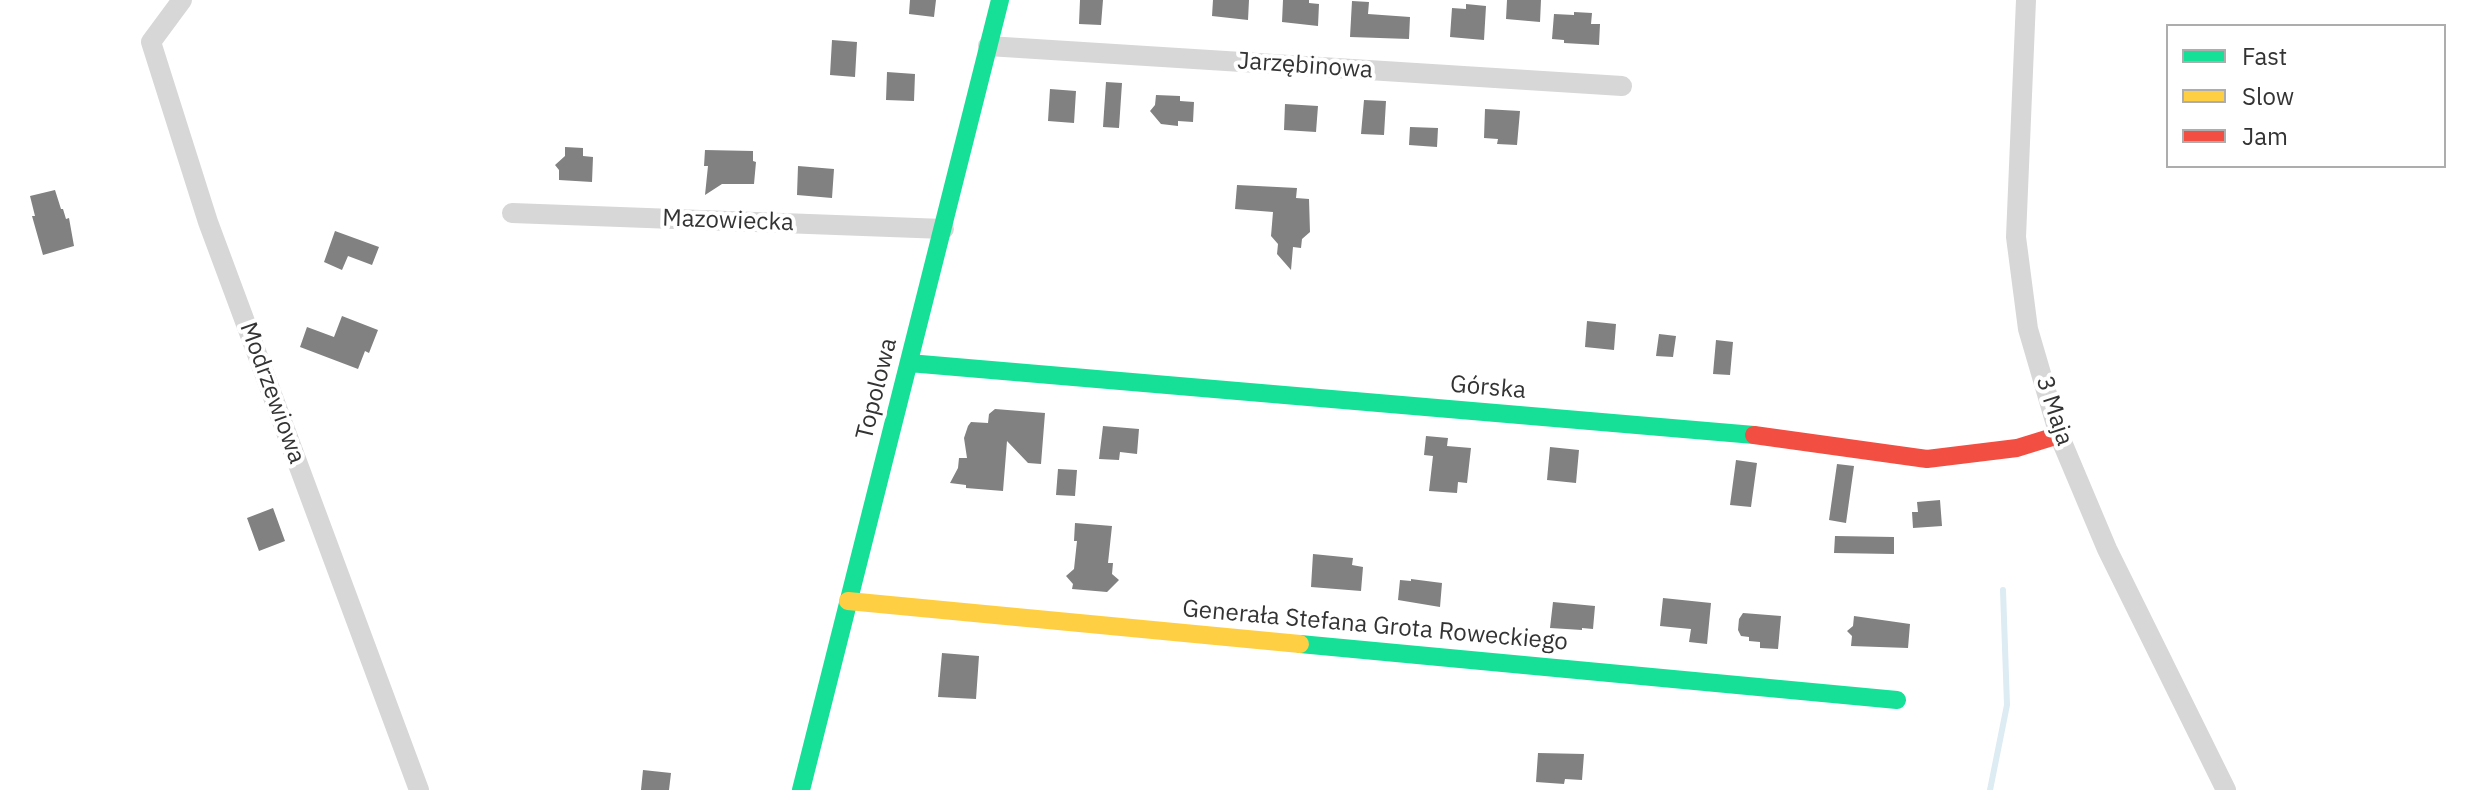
<!DOCTYPE html>
<html>
<head>
<meta charset="utf-8">
<style>
  body { margin:0 }
  #map { position:relative; width:2470px; height:790px; overflow:hidden; background:#fff; font-family:"IBM Plex Sans",sans-serif }
  canvas { display:block }
  .legend { position:absolute; left:2166px; top:24px; width:280px; height:144px; box-sizing:border-box; background:#fff; border:2px solid #adadad; margin:0; padding:10px 14px; list-style:none; font-size:24px; color:#333 }
  .legend li { display:flex; align-items:center; gap:16px; height:40px }
  .legend b { width:40px; border:2px solid #adadad }
</style>
</head>
<body>
<div id="map">
<canvas width="2470" height="790"></canvas>
<ul class="legend">
<li><b style="height:10px;background:#16e098"></b>Fast</li>
<li><b style="height:10px;background:#ffcf43"></b>Slow</li>
<li><b style="height:10px;background:#f24e42"></b>Jam</li>
</ul>
</div>
<script>
const ctx = document.querySelector('canvas').getContext('2d');
ctx.lineJoin = 'round';
function shape(rows) {
  const path = new Path2D();
  for (const r of rows) {
    path.moveTo(r[0], r[1]);
    for (let i = 2; i < r.length; i += 2) path.lineTo(r[i], r[i + 1]);
  }
  return path;
}
function trace(path, color, width, dash) {
  ctx.strokeStyle = color;
  ctx.lineWidth = width;
  ctx.lineCap = dash ? 'butt' : 'round';
  ctx.setLineDash(dash || []);
  ctx.stroke(path);
}
function paint(path, color) {
  ctx.fillStyle = color;
  ctx.fill(path, 'evenodd');
}
function label(font, color, halo, rows, align = 'center') {
  ctx.font = font + ' "IBM Plex Sans",sans-serif';
  ctx.lineWidth = 8;
  ctx.setLineDash([]);
  ctx.textBaseline = 'middle';
  ctx.strokeStyle = halo;
  ctx.fillStyle = color;
  for (const [text, x, y, turn = 0] of rows) {
    ctx.save();
    ctx.translate(x, y);
    ctx.rotate((+turn || 0) * Math.PI / 180);
    ctx.textAlign = isNaN(turn) ? turn : align;
    if (halo) ctx.strokeText(text, 0, 0);
    ctx.fillText(text, 0, 0);
    ctx.restore();
  }
}
trace(shape([
  [1990,790,2007,705,2003,590]
]), '#ddebf3', 6);
paint(shape([
  [910,0,936,0,934,17,909,14],
  [1080,0,1103,0,1101,25,1079,24],
  [1213,0,1249,0,1248,20,1212,16],
  [1283,0,1309,0,1309,3,1319,4,1318,26,1282,22],
  [1507,0,1541,0,1540,22,1506,19],
  [1352,1,1369,2,1368,14,1410,17,1409,39,1350,37],
  [1466,4,1486,6,1484,40,1450,37,1452,8,1466,9],
  [1574,12,1592,13,1591,24,1600,24,1599,45,1564,43,1564,40,1552,39,1554,14,1574,15],
  [832,40,857,42,855,77,830,75],
  [887,72,915,74,914,101,886,100],
  [1106,82,1122,83,1119,128,1103,127],
  [1050,89,1076,91,1074,123,1048,121],
  [1156,95,1180,96,1180,101,1194,102,1193,122,1178,121,1178,126,1161,124,1150,111,1155,105],
  [1364,100,1386,101,1384,135,1361,134],
  [1285,104,1318,106,1316,132,1284,130],
  [1485,109,1520,111,1517,145,1497,144,1498,139,1484,138],
  [1410,127,1438,128,1437,147,1409,145],
  [565,147,583,148,583,156,593,157,592,182,559,180,559,170,555,165,565,156],
  [705,150,753,151,753,161,756,162,754,184,722,184,705,195,708,166,704,166],
  [798,166,834,169,832,198,797,195],
  [1237,185,1297,188,1296,198,1309,199,1310,232,1302,239,1301,248,1293,247,1291,270,1277,254,1278,244,1271,236,1273,212,1235,209],
  [55,190,61,209,63,209,66,219,69,218,74,246,43,255,32,216,35,216,30,196],
  [335,231,379,247,372,265,348,256,342,270,324,262],
  [342,316,378,330,369,353,365,351,358,369,300,347,307,327,334,337],
  [1587,321,1616,324,1614,350,1585,347],
  [1659,334,1676,336,1673,357,1656,356],
  [1716,340,1733,342,1730,375,1713,374],
  [995,409,1045,413,1041,464,1028,463,1007,441,1003,491,966,488,966,485,950,483,958,468,959,458,967,458,964,438,968,426,971,422,988,423,989,414],
  [1103,426,1139,429,1137,454,1120,452,1119,460,1099,459],
  [1426,436,1448,438,1447,446,1471,448,1467,483,1458,482,1457,493,1429,491,1433,456,1424,455],
  [1550,447,1579,450,1576,483,1547,480],
  [1736,460,1757,463,1751,507,1730,505],
  [1837,464,1854,466,1846,523,1829,520],
  [1058,469,1077,470,1075,496,1056,495],
  [1940,500,1942,526,1913,528,1912,512,1918,512,1917,502],
  [273,508,285,541,259,551,247,518],
  [1075,523,1112,526,1108,563,1113,563,1112,574,1119,580,1107,592,1072,589,1073,584,1066,576,1074,569,1077,541,1074,541],
  [1835,536,1894,537,1894,554,1834,553],
  [1313,554,1353,558,1352,565,1363,567,1361,591,1311,587],
  [1411,579,1442,583,1440,607,1398,600,1400,580,1411,581],
  [1663,598,1711,603,1707,644,1689,642,1691,629,1660,626],
  [1553,602,1595,606,1593,629,1582,628,1582,630,1550,628],
  [1743,613,1781,616,1778,649,1760,648,1760,642,1749,641,1749,637,1741,636,1738,630,1739,619],
  [1854,616,1910,624,1908,648,1851,646,1852,636,1847,631,1853,626],
  [942,653,979,656,976,699,938,697],
  [1538,753,1584,754,1582,780,1565,779,1564,784,1536,782],
  [643,770,671,773,669,790,641,790]
]), '#818181');
trace(shape([
  [182,0,151,42,208,222,419,790],
  [2026,0,2016,237,2028,329,2059,435,2107,549,2226,790],
  [988,46,1622,86],
  [512,213,944,229]
]), '#d7d7d7', 20);
trace(shape([
  [909,363,1754,435],
  [1300,644,1897,700],
  [801,790,1000,0]
]), '#16e098', 18);
trace(shape([
  [848,601,1300,644]
]), '#ffcf43', 18);
trace(shape([
  [1754,435,1927,459,2017,448,2059,435]
]), '#f24e42', 18);
label('24px', '#333', '#fff', [
  ["Jarzębinowa",1305,66,4],
  ["Mazowiecka",728,221,2],
  ["Górska",1488,388,5],
  ["Topolowa",877,389,-76],
  ["Modrzewiowa",272,393,70],
  ["3 Maja",2054,411,72],
  ["Generała Stefana Grota Roweckiego",1375,626,5]
]);
</script>
</body>
</html>
